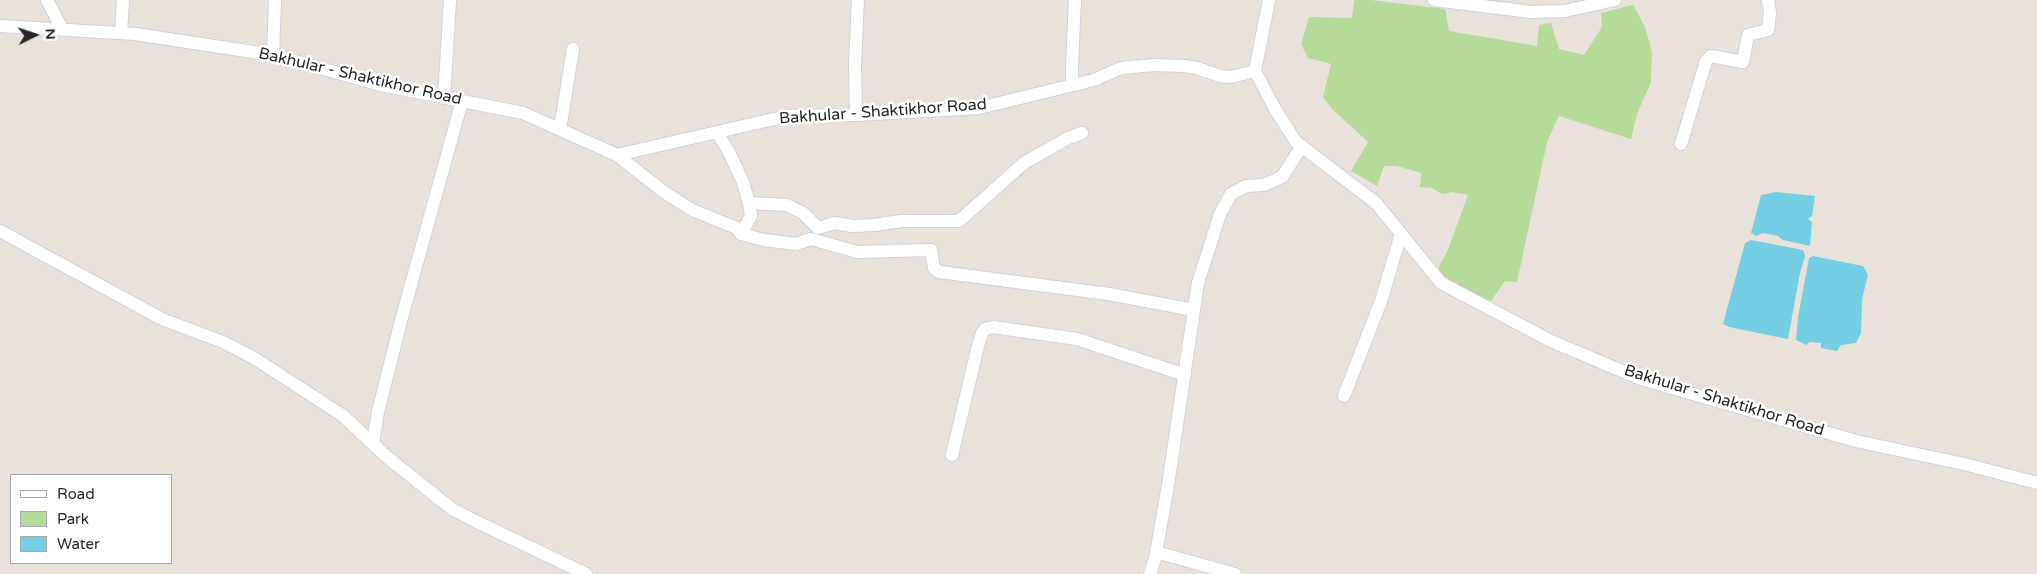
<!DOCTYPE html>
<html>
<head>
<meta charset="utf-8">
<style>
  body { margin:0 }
  #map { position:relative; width:2037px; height:574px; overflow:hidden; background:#e9e2da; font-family:"Varela Round",sans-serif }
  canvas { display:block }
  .legend { position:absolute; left:10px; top:474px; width:162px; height:90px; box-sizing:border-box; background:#fff; border:1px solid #a9a9a9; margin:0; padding:6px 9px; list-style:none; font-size:15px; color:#282828 }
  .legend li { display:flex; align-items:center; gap:10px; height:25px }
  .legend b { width:25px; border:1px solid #a9a9a9 }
  .north { position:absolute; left:10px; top:10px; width:50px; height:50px; -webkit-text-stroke:4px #fff; paint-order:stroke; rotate:86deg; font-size:14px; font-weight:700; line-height:20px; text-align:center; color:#282828 }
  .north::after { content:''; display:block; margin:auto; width:18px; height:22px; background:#282828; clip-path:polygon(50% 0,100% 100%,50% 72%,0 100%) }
</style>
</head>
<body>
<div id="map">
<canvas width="2037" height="574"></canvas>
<ul class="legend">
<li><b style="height:6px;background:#fff"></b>Road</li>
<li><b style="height:14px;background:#b5dc9a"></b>Park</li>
<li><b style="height:14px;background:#74cee4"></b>Water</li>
</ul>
<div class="north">N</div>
</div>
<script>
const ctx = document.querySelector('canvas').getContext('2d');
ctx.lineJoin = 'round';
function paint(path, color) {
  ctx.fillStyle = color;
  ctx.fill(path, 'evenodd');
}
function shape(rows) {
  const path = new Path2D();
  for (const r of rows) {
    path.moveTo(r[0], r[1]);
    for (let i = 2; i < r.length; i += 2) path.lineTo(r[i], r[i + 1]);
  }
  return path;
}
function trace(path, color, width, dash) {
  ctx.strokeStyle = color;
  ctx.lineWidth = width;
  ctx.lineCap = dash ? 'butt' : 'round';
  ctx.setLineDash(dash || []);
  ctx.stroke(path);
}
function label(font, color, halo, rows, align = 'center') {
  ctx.font = font + ' "Varela Round",sans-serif';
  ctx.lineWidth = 5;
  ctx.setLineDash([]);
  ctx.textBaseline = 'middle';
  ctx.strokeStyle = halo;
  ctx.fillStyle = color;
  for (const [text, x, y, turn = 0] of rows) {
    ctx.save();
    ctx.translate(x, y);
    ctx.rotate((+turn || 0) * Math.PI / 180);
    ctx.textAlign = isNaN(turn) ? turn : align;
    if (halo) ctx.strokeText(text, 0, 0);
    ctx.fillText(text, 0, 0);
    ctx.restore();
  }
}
paint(shape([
  [1354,0,1371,0,1445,9,1449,31,1537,46,1539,25,1551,23,1559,49,1584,55,1602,27,1601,13,1633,5,1645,27,1652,53,1651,82,1637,114,1631,139,1559,116,1547,142,1517,282,1505,281,1491,301,1459,288,1437,270,1447,252,1468,195,1452,192,1442,194,1432,188,1420,187,1421,173,1397,166,1384,166,1377,186,1351,171,1368,142,1332,109,1323,97,1331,64,1308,58,1301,44,1309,17,1352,18]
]), '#b5dc9a');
paint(shape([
  [1776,192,1815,196,1812,216,1808,219,1812,222,1810,246,1783,240,1778,236,1763,233,1756,236,1751,233,1761,195],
  [1751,240,1803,250,1805,256,1800,273,1788,339,1729,327,1723,324,1745,243],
  [1813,256,1863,266,1868,275,1862,299,1861,333,1856,343,1841,345,1837,351,1821,348,1821,343,1810,342,1806,345,1796,340,1798,317,1809,258]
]), '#74cee4');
const minor = shape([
  [47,0,62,29],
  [1434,0,1531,12,1565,11,1615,0],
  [0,26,135,34,273,55,381,85,523,113,617,155,787,116,856,115,979,108,1094,80,1121,68,1154,65,1184,66,1197,68,1220,76,1231,77,1255,71],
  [121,33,123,0],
  [273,55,275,0],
  [1255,71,1275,109,1296,142,1376,203,1441,283,1551,341,1641,379,1856,441,1964,464,2037,483],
  [1255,71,1269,0],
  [1072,85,1072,65,1075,0],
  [444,98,450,0],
  [856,115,855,64,858,0],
  [560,129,573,49],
  [717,133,728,150,743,182,749,203,751,216,741,234],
  [1681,144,1706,61,1711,56,1743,62,1748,35,1768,30,1770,13,1768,0],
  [617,155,664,192,692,210,737,228,741,234,764,240,796,244,811,239,857,252,931,250,934,268,939,272,1109,294,1194,310],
  [749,203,787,205,803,213,818,228,834,223,852,226,874,225,901,221,959,221,1024,163,1068,138,1082,133],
  [0,231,162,319,223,342,254,358,342,415,387,457,452,509,475,521,586,574],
  [1344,396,1381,301,1401,234],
  [373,443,378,412,402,317,462,101],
  [952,455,978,346,982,333,985,329,993,327,1077,339,1185,375],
  [1156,552,1235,574],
  [1150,574,1155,559,1168,485,1198,283,1220,214,1231,194,1246,186,1264,185,1282,177,1302,146]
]);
trace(minor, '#d0d4e0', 14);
trace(minor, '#fff', 12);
label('16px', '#282828', '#fff', [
  ["Bakhular - Shaktikhor Road",360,77,13],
  ["Bakhular - Shaktikhor Road",883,112,-4],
  ["Bakhular - Shaktikhor Road",1724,401,17]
]);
</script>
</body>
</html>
